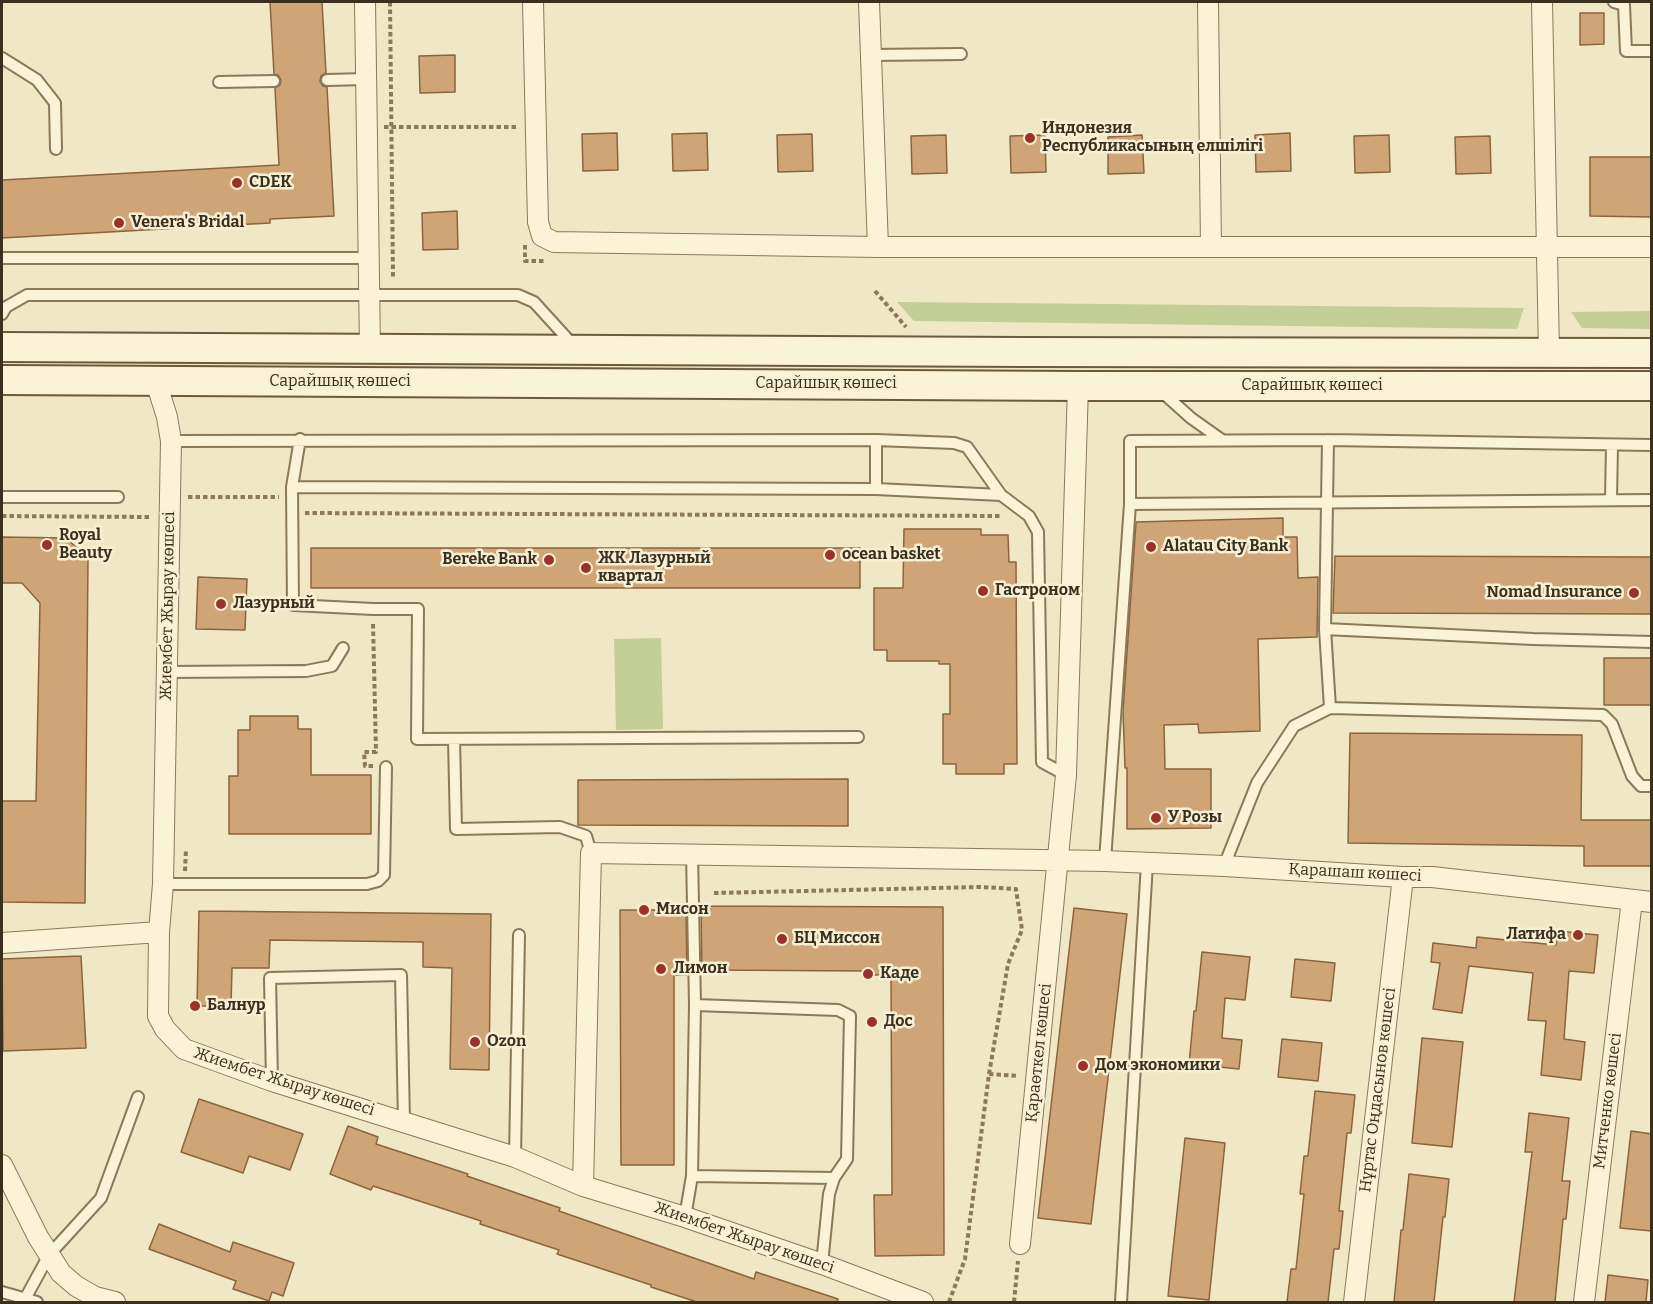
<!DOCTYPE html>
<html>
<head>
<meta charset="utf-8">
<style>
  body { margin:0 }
  #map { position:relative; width:1653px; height:1304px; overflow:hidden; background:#f0e7c4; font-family:Bitter,serif }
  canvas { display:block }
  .frame { position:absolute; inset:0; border:3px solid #3b2f1e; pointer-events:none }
</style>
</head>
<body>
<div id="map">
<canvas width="1653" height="1304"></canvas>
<div class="frame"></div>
</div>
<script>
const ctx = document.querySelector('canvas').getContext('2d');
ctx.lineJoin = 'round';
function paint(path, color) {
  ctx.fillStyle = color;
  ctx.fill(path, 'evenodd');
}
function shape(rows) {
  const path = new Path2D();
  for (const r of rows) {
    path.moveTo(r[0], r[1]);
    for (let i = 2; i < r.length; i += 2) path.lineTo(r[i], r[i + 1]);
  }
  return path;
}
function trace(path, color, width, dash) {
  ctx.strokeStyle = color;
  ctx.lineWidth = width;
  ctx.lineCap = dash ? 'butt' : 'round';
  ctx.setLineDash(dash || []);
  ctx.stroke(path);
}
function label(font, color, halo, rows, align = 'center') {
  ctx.font = font + ' Bitter,serif';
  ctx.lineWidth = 5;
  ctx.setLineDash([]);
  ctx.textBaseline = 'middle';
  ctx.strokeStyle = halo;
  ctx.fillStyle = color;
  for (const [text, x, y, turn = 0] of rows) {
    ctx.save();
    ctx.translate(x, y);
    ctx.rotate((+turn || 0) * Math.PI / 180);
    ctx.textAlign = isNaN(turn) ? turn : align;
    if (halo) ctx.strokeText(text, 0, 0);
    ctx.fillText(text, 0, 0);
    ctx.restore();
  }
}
paint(shape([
  [897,302,1524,308,1517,329,914,321],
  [1651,311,1651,329,1582,328,1571,312],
  [661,638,663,729,616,730,614,639]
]), '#c3cf97');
const building = shape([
  [270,2,322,2,326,73,321,76,320,81,323,86,327,87,334,216,270,219,270,223,2,238,2,180,279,165,275,88,280,85,281,80,278,75,274,74,270,2],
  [1580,13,1604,13,1604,44,1580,45,1580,13],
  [455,55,455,92,420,93,419,56,455,55],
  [617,133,618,170,583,171,582,134,617,133],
  [707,133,708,170,673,171,672,134,707,133],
  [1290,133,1291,171,1256,172,1255,135,1290,133],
  [812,134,813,171,778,172,777,135,812,134],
  [946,135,947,173,912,174,911,136,946,135],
  [1045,135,1046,172,1011,173,1010,136,1045,135],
  [1142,135,1144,173,1108,174,1108,137,1142,135],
  [1389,135,1390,172,1355,173,1354,136,1389,135],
  [1490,136,1491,173,1456,174,1455,137,1490,136],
  [1590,157,1652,157,1652,217,1590,216,1590,157],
  [457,211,458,249,423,250,422,213,457,211],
  [1283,518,1283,537,1297,537,1298,578,1318,577,1317,637,1258,639,1260,731,1199,733,1198,724,1164,725,1165,769,1211,769,1211,828,1127,829,1127,768,1125,768,1123,711,1136,522,1283,518],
  [904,529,981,529,981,535,1008,535,1009,562,1016,562,1017,764,1004,764,1004,774,956,774,956,764,943,764,943,714,950,714,950,664,939,664,939,661,887,661,887,650,874,650,874,588,903,588,904,529],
  [2,537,66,538,88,558,85,903,2,902,2,801,36,801,40,603,22,583,2,583,2,537],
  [311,548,860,548,860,588,311,588,311,548],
  [1335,556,1652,557,1652,614,1333,613,1335,556],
  [198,577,247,579,245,630,196,629,198,577],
  [1604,658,1652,658,1652,705,1604,705,1604,658],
  [250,716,298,716,298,729,311,729,311,775,371,775,371,834,229,834,229,776,238,776,238,730,250,730,250,716],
  [1350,733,1582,735,1581,820,1652,820,1652,866,1584,866,1584,846,1348,843,1350,733],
  [848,779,848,826,578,825,578,780,848,779],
  [701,906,943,907,944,1255,875,1256,874,1195,892,1195,891,975,871,975,871,971,702,970,701,906],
  [1074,908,1127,914,1091,1224,1038,1218,1074,908],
  [620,910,686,910,687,975,674,975,674,1165,621,1165,620,910],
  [199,911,491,914,489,1070,450,1069,452,968,423,967,423,942,270,940,269,968,232,968,231,1006,197,1006,199,911],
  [1558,931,1598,935,1594,973,1569,971,1564,1039,1585,1042,1581,1080,1541,1075,1546,1021,1528,1020,1533,973,1469,966,1462,1013,1433,1009,1440,963,1431,962,1433,943,1476,948,1477,937,1556,945,1558,931],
  [1202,952,1250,957,1245,1000,1225,998,1222,1038,1242,1040,1239,1069,1189,1064,1194,1011,1196,1011,1202,952],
  [81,956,86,1048,3,1051,2,959,81,956],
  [1295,959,1335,963,1331,1001,1291,997,1295,959],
  [1422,1038,1463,1042,1452,1147,1412,1143,1422,1038],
  [1282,1039,1322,1043,1318,1081,1278,1077,1282,1039],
  [1315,1091,1355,1095,1351,1133,1347,1133,1339,1211,1343,1211,1339,1249,1334,1249,1328,1302,1287,1302,1291,1269,1296,1269,1304,1194,1300,1194,1304,1156,1308,1156,1315,1091],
  [199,1099,303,1134,290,1170,249,1156,243,1173,181,1152,199,1099],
  [1529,1113,1569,1118,1562,1181,1570,1181,1566,1219,1563,1219,1555,1302,1514,1302,1532,1152,1525,1152,1529,1113],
  [348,1126,378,1137,376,1144,468,1174,467,1176,560,1208,559,1211,754,1279,756,1272,838,1299,837,1302,697,1302,651,1287,651,1285,557,1254,559,1250,480,1224,481,1221,373,1186,371,1190,330,1174,348,1126],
  [1631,1131,1652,1134,1652,1231,1620,1228,1631,1131],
  [1185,1138,1225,1143,1209,1300,1168,1296,1185,1138],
  [1409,1174,1449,1179,1445,1217,1443,1217,1434,1302,1394,1302,1401,1230,1403,1230,1409,1174],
  [159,1224,230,1252,233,1242,294,1263,283,1296,272,1292,269,1301,233,1289,236,1281,149,1249,159,1224],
  [1608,1275,1648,1280,1646,1302,1605,1302,1608,1275]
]);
paint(building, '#cfa578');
trace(building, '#8b643e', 1.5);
const service = shape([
  [1614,2,1624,5,1626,51,1652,51],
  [871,55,961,54],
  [2,58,37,80,55,103,56,149],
  [327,80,366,79],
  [219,82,274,81],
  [2,258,369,258],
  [2,314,6,307,27,295,518,295,534,302,574,346],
  [1162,392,1191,418,1222,440],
  [300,439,292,487,293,605,373,609,418,609,417,739,858,737],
  [876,440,876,489],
  [171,441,876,440,954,443,967,447,1001,495],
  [1652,445,1328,440,1130,441,1130,504,1652,500],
  [292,487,876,489,1001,495,1029,516,1038,532,1042,762,1066,775],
  [2,497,118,497],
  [1611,500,1612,445],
  [1325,629,1533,639,1652,642],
  [166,672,306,671,332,666,343,648],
  [1330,708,1603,715,1612,724,1632,776,1641,786,1652,786],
  [454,739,456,829,560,827,586,836,591,853],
  [692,854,695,1005],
  [1105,861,1130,504],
  [1224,866,1257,783,1294,726,1330,708,1325,629,1328,440],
  [163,884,367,884,378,881,384,875,386,767],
  [272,1081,270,978,401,975,404,1122],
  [515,1157,519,935],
  [692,1176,834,1178],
  [685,1217,692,1176,695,1005,838,1010,850,1016,847,1159,834,1178,829,1194,822,1264],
  [2,1292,37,1302],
  [25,1299,49,1255,101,1198,138,1097],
  [1121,1302,1147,863]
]);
const minor = shape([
  [365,2,370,348],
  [533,2,538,222,542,236,554,242,878,247,1652,247],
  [869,2,878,247],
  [1208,2,1211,247],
  [1542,2,1549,352],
  [156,382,167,417,171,441,163,884,159,932,158,1016,165,1029,184,1049,272,1081,515,1157,583,1186,685,1217,822,1264,923,1302],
  [2,943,159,932],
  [2,1165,38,1237,61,1273,76,1286,95,1297,115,1302],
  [583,1186,591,853,1105,861,1224,866,1403,877,1432,877,1652,902],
  [1020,1244,1066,775,1078,386],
  [1354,1302,1403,877],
  [1584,1302,1632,900]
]);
const secondary = shape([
  [2,347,1023,352,1652,353],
  [2,380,1078,386,1652,386]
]);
trace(service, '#8b7959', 14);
trace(minor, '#8b7959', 22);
trace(secondary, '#6d593d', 32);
trace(shape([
  [390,2,393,277],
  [384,127,518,127],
  [525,245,525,261,546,261],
  [875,291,906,327],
  [188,497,279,497],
  [305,513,1002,516],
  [2,516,151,517],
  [373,766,365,766,364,752,376,752,373,622],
  [185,871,186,849],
  [714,893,981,887,1016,889,1022,930,1008,964,989,1074,965,1259,949,1302],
  [989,1074,1018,1076],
  [1014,1302,1018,1261]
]), '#8b7959', 4, [4.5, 3]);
trace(service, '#faf3d8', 10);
trace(minor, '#faf3d8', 20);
trace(secondary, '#faf3d8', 28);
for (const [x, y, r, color] of [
  [1030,138,6,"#9d3127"],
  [237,183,6,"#9d3127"],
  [119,223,6,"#9d3127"],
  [47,545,6,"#9d3127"],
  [1151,547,6,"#9d3127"],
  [830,555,6,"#9d3127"],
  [549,560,6,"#9d3127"],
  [586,568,6,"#9d3127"],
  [983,591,6,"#9d3127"],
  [1634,593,6,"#9d3127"],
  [221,604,6,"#9d3127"],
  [1156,818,6,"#9d3127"],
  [644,910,6,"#9d3127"],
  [1578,935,6,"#9d3127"],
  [782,939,6,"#9d3127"],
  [661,969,6,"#9d3127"],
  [868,974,6,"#9d3127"],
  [195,1006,6,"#9d3127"],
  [872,1022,6,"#9d3127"],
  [475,1042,6,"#9d3127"],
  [1083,1066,6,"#9d3127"]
]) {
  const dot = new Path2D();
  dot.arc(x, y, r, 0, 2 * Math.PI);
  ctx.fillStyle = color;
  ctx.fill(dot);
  trace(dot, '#f7f0d4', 2);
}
label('bold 16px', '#3b2f1e', '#f7f0d4', [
  ["Индонезия",1042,129],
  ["Республикасының елшілігі",1042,147],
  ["CDEK",249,183],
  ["Venera's Bridal",131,223],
  ["Royal",59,536],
  ["Beauty",59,554],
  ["Alatau City Bank",1163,547],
  ["ocean basket",842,555],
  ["ЖК Лазурный",598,559],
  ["квартал",598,577],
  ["Bereke Bank",537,560,"right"],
  ["Гастроном",995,591],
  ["Nomad Insurance",1622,593,"right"],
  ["Лазурный",233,604],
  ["У Розы",1168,818],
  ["Мисон",656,910],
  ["Латифа",1566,935,"right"],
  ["БЦ Миссон",794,939],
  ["Лимон",673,969],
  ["Каде",880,974],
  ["Балнур",207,1006],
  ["Дос",884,1022],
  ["Ozon",487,1042],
  ["Дом экономики",1095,1066]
], 'left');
label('16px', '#3b2f1e', '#f7f0d4', [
  ["Сарайшық көшесі",340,382],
  ["Сарайшық көшесі",826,384],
  ["Сарайшық көшесі",1312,386],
  ["Жиембет Жырау көшесі",168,606,-89],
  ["Қарашаш көшесі",1355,873,3],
  ["Қараөткел көшесі",1039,1053,-84],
  ["Жиембет Жырау көшесі",284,1082,18],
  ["Нұртас Оңдасынов көшесі",1378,1090,-83],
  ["Митченко көшесі",1608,1101,-83],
  ["Жиембет Жырау көшесі",744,1238,19]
]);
</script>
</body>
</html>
